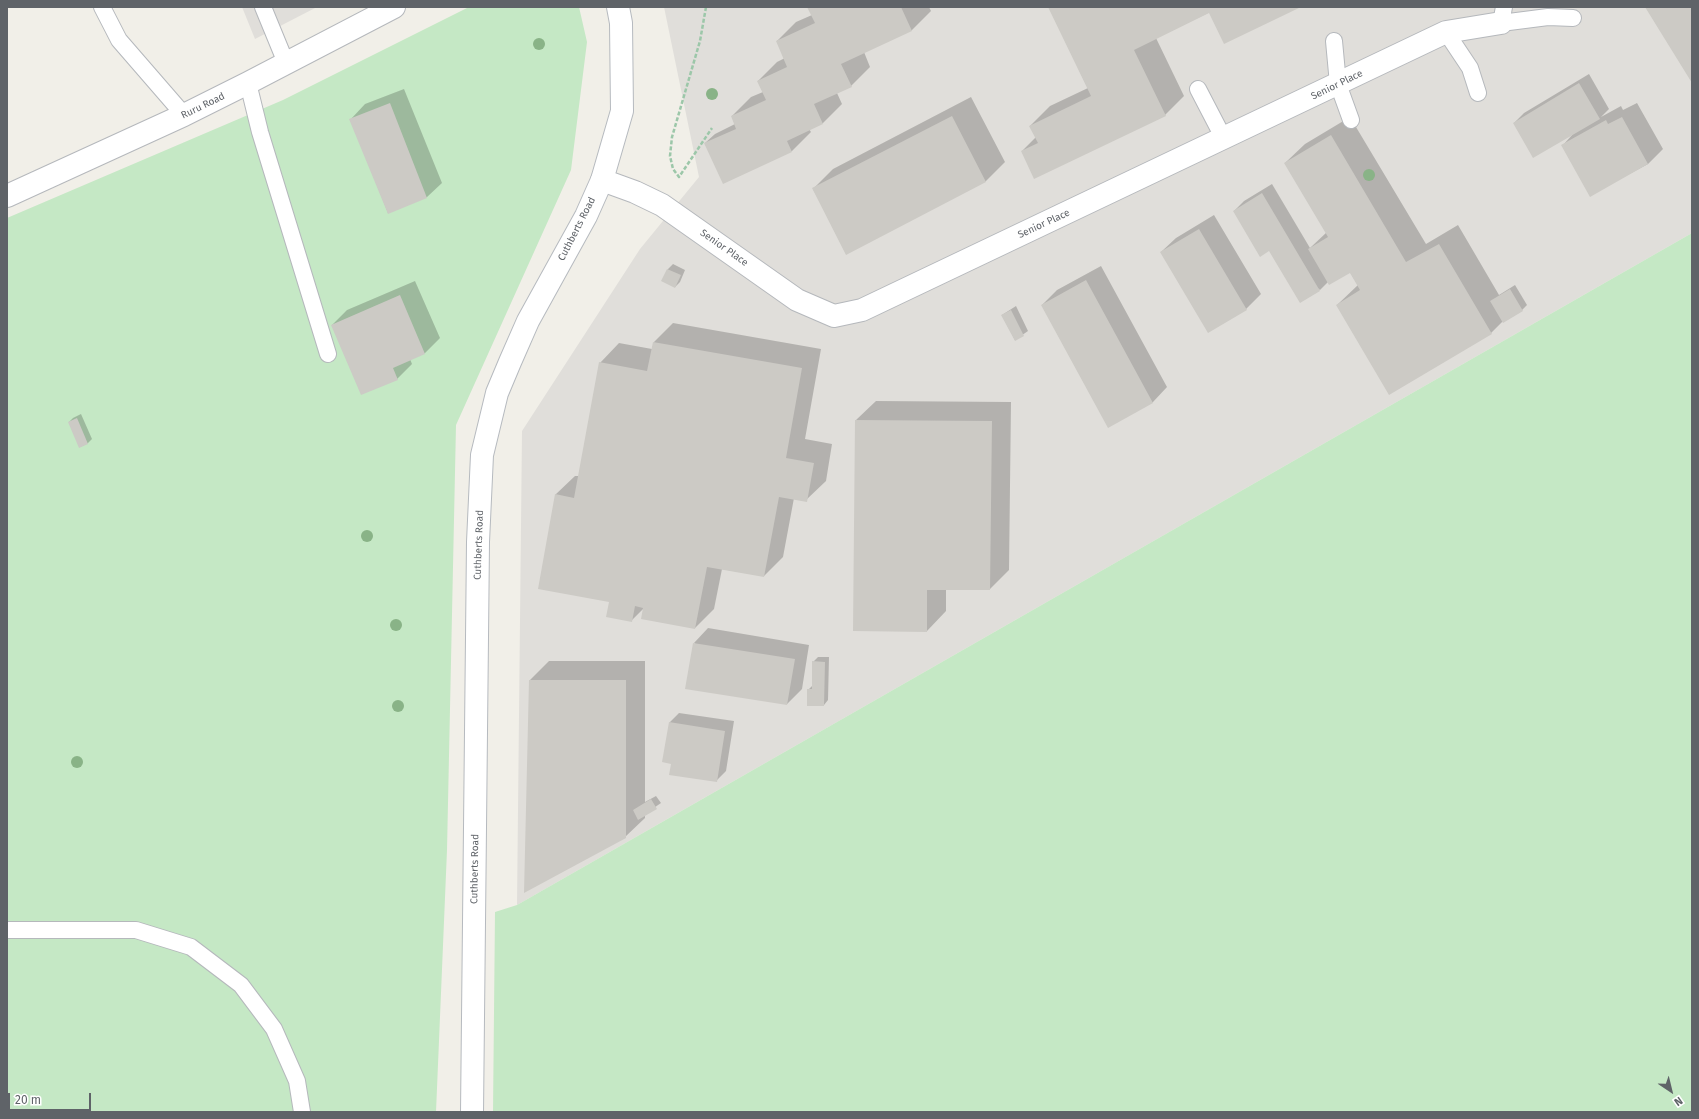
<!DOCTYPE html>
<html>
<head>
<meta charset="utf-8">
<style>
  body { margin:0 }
  #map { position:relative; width:1699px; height:1119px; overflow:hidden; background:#f1efe8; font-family:"Fira Sans",sans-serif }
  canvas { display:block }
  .frame { position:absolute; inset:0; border:8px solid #5f6368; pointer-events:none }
  .north { position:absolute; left:1651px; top:1071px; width:40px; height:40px; -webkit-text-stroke:3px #fff; paint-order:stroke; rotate:145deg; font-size:11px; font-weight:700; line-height:16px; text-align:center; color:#5f6368 }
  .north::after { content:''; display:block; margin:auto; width:14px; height:18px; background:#5f6368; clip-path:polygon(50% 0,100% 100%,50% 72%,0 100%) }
  .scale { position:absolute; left:8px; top:1093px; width:83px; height:18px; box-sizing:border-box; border:2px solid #5f6368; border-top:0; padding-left:5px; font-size:12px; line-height:14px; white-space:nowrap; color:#5f6368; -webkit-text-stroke:3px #fff; paint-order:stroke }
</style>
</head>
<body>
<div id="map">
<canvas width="1699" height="1119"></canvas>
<div class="frame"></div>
<div class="north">N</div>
<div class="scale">20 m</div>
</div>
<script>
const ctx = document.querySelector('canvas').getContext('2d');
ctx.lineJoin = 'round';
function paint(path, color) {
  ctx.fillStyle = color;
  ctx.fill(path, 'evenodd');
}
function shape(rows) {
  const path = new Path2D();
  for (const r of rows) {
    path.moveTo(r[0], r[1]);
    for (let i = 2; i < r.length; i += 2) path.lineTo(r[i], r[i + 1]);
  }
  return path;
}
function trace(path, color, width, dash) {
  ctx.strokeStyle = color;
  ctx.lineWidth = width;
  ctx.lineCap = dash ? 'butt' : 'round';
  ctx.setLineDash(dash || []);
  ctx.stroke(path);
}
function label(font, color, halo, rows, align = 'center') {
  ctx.font = font + ' "Fira Sans",sans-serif';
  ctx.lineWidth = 3;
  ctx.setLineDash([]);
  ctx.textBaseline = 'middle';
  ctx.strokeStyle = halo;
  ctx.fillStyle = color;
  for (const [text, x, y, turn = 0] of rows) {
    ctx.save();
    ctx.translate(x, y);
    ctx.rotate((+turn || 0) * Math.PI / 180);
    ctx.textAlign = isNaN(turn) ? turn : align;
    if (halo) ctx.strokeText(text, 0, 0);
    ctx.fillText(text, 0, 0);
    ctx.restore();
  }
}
paint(shape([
  [242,7,317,7,255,39],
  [664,7,1692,7,1692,233,517,905,522,431,640,249,699,177]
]), '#e0deda');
paint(shape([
  [469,7,579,7,587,42,571,170,456,425,447,850,436,1112,7,1112,7,218,283,100],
  [1692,233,1692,1112,493,1112,495,912,517,905]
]), '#c5e8c5');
paint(shape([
  [809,7,929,7,931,11,912,30,864,52,870,67,851,86,837,93,842,104,823,123,809,129,811,132,792,151,705,143,715,134,735,124,732,116,751,97,763,92,758,81,777,62,785,58,777,41,796,22,812,15],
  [1049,7,1299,7,1210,12,1156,38,1184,96,1165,115,1022,151,1036,137,1030,126,1050,106,1088,88],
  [1589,74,1609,109,1601,117,1621,106,1623,110,1637,103,1663,149,1648,164,1590,195,1563,145,1573,134,1514,123,1524,113],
  [404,89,442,183,427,197,388,213,351,119,365,104],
  [971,97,1005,162,986,181,847,253,813,189,833,169],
  [1350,117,1426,244,1458,225,1499,295,1515,285,1527,305,1522,310,1503,321,1491,333,1337,305,1358,285,1350,272,1328,282,1320,290,1269,250,1234,211,1244,201,1272,184,1310,248,1327,232,1285,163,1305,144],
  [1214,215,1261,294,1246,309,1161,252,1176,238],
  [673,264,685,270,680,282,675,287,663,281,668,269],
  [1101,266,1167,387,1153,402,1108,426,1042,305,1057,290],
  [415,281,440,338,425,353,410,359,412,364,397,379,332,325,347,310],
  [1016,306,1028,331,1015,340,1002,315],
  [673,323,821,349,805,439,832,444,826,481,806,500,794,498,783,557,764,576,722,569,714,609,695,628,644,608,632,620,610,601,555,495,575,476,579,476,600,363,619,343,652,349,654,342],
  [876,401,1011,402,1009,570,990,589,946,589,946,611,927,631,854,630,856,420],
  [81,414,92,439,88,443,80,447,69,422,73,418],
  [708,628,809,645,802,689,787,704,694,643],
  [818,657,829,657,828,700,824,705,808,690,813,685,813,662],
  [549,661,645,661,645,802,656,796,661,803,645,814,645,818,625,837,530,680],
  [679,713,734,721,726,771,716,781,672,763,669,723]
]), '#0003');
paint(shape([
  [807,7,901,7,912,31,841,64,852,87,814,104,823,124,787,141,792,152,723,184,704,143,736,129,731,116,766,100,757,81,787,67,776,41,815,23],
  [1048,7,1301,7,1224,44,1209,13,1134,50,1166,116,1034,179,1021,151,1038,143,1029,126,1091,96],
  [1645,7,1692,7,1692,83],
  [1579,83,1600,119,1533,158,1513,123],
  [390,103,427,198,388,214,349,119],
  [952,116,986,182,846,255,812,188],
  [1622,117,1648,164,1590,197,1561,145,1606,120,1608,124],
  [1331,135,1406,262,1439,244,1492,334,1389,395,1336,305,1360,290,1350,273,1329,285,1308,249,1328,237,1284,163],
  [1262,193,1320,291,1300,303,1269,251,1260,257,1233,211],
  [1199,229,1247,310,1208,333,1160,252],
  [667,269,681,275,675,288,661,281],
  [1086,280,1153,403,1108,428,1041,305],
  [1510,289,1523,311,1503,323,1490,301],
  [400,295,425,354,393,368,398,380,361,395,331,325],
  [1011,310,1024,336,1015,341,1001,315],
  [653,342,802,368,786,458,814,463,807,502,779,497,764,577,707,567,695,629,641,619,643,608,635,606,632,622,606,617,609,602,538,589,555,494,574,498,599,362,647,371],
  [77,418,88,444,79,448,68,422],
  [855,420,992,421,990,590,927,590,927,632,853,631],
  [693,643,795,659,787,705,685,689],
  [812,661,825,662,824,706,807,706,807,689,812,689],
  [529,680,626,680,626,838,524,893],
  [669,722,725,731,717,782,669,775,671,764,662,762],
  [651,799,657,809,638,820,633,810]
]), '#cccac5');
const lane = shape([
  [102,7,119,40,184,115],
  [263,7,286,63],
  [1504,7,1501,23,1548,17,1573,18],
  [1446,32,1470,68,1478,93],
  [1334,41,1338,84,1351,120],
  [248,83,260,132,328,354],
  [1198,89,1224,139],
  [7,930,136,930,191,947,241,985,274,1029,297,1081,302,1112]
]);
const street = shape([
  [602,180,635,192,662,205,797,300,834,316,862,310,1446,32,1501,23],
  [7,196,184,115,248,83,394,7]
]);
const secondary = shape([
  [472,1112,478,542,482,455,497,393,510,362,528,321,586,216,602,180,622,111,621,23,618,7]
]);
trace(lane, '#b5b8bc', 18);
trace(street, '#b5b8bc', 24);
trace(secondary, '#b6babf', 24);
trace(shape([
  [706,7,700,41,672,137,670,156,673,169,679,177,712,128]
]), '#9cc7a9', 2.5, [4, 2]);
trace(lane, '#fff', 16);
trace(street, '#fff', 22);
trace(secondary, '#fff', 22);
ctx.fillStyle = '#89b387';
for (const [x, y] of [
  [539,44],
  [712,94],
  [1369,175],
  [367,536],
  [396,625],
  [398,706],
  [77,762]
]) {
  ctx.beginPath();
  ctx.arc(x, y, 6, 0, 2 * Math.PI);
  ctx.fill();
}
label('10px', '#5f6368', '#fff', [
  ["Senior Place",1337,85,-26],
  ["Ruru Road",203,106,-26],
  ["Senior Place",1044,224,-25],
  ["Cuthberts Road",577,229,-63],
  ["Senior Place",724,248,35],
  ["Cuthberts Road",479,545,-88],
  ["Cuthberts Road",475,869,-89]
]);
</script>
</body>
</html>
